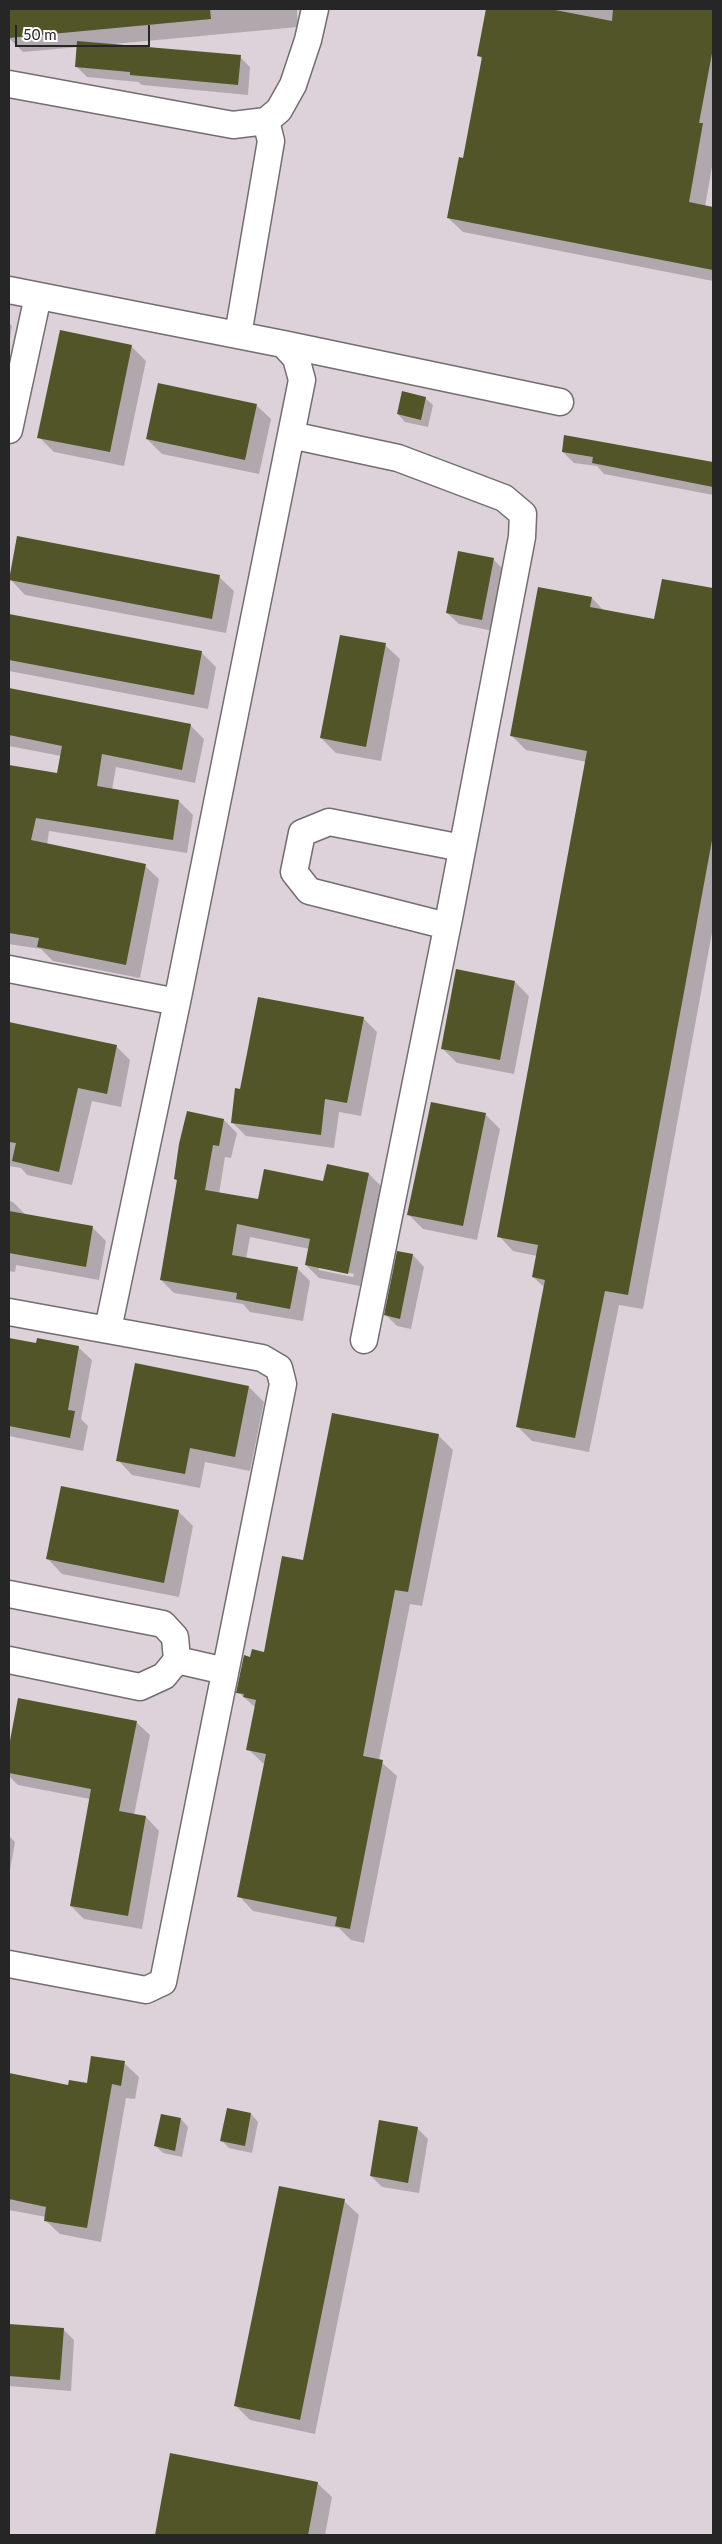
<!DOCTYPE html>
<html>
<head>
<meta charset="utf-8">
<style>
  body { margin:0 }
  #map { position:relative; width:722px; height:2544px; overflow:hidden; background:#e2dee0; font-family:Lato,sans-serif }
  canvas { display:block }
  .frame { position:absolute; inset:0; border:10px solid #272626; pointer-events:none }
  .scale { position:absolute; left:15px; top:25px; width:135px; height:22px; box-sizing:border-box; border:2px solid #272626; border-top:0; padding-left:6px; font-size:15px; line-height:18px; white-space:nowrap; color:#272626; -webkit-text-stroke:4px #fff; paint-order:stroke }
</style>
</head>
<body>
<div id="map">
<canvas width="722" height="2544"></canvas>
<div class="frame"></div>
<div class="scale">50 m</div>
</div>
<script>
const ctx = document.querySelector('canvas').getContext('2d');
ctx.lineJoin = 'round';
function paint(path, color) {
  ctx.fillStyle = color;
  ctx.fill(path, 'evenodd');
}
function shape(rows) {
  const path = new Path2D();
  for (const r of rows) {
    path.moveTo(r[0], r[1]);
    for (let i = 2; i < r.length; i += 2) path.lineTo(r[i], r[i + 1]);
  }
  return path;
}
function trace(path, color, width, dash) {
  ctx.strokeStyle = color;
  ctx.lineWidth = width;
  ctx.lineCap = dash ? 'butt' : 'round';
  ctx.setLineDash(dash || []);
  ctx.stroke(path);
}
paint(shape([
  [9,9,713,9,713,2535,9,2535]
]), '#ded2da');
paint(shape([
  [9,9,297,9,298,27,114,44,240,57,250,67,248,95,142,85,138,82,87,77,77,67,78,47,23,52,9,38],
  [486,9,713,9,713,161,705,207,713,208,713,281,463,232,448,218,464,160,483,60,478,55],
  [9,323,12,326,9,345],
  [131,346,146,361,124,466,54,452,39,437],
  [425,398,433,405,428,427,405,422,398,414],
  [256,405,271,419,259,474,162,454,147,439],
  [565,436,713,464,713,495,604,474,597,466,574,463,563,452],
  [494,560,505,571,493,631,459,624,447,613],
  [219,577,234,591,226,633,25,595,11,580],
  [663,580,713,590,713,927,643,1309,619,1305,589,1452,532,1441,517,1426,545,1288,533,1277,537,1256,513,1251,499,1236,587,762,526,750,511,735,592,598,604,611,655,620],
  [9,615,201,652,216,667,208,709,9,671],
  [385,645,400,659,381,761,336,753,321,738],
  [9,689,190,725,204,739,195,783,116,767,112,790,179,801,193,815,187,853,49,831,47,845,145,866,159,879,140,978,53,961,41,949,9,944,9,766,58,775,61,756,9,746],
  [515,982,529,996,514,1074,457,1063,442,1048],
  [363,1018,377,1032,361,1116,339,1112,334,1148,246,1136,232,1122,241,1090],
  [9,1024,116,1046,130,1060,121,1107,92,1101,72,1185,27,1175,21,1168,9,1166],
  [485,1114,500,1129,477,1240,423,1229,409,1215],
  [224,1120,237,1133,231,1158,225,1157,219,1194,259,1200,369,1174,382,1187,360,1286,319,1278,306,1265,310,1249,250,1237,246,1259,297,1268,310,1281,303,1321,250,1312,243,1304,174,1293,161,1280,177,1181,175,1179],
  [319,1267,354,1274,353,1277,319,1270],
  [9,1201,13,1202,26,1215,92,1227,106,1241,99,1280,16,1265,15,1272,9,1271],
  [398,1252,413,1255,424,1267,411,1329,397,1326,386,1315],
  [9,1339,37,1344,78,1347,92,1360,81,1419,88,1426,83,1451,9,1436],
  [249,1387,264,1402,250,1471,205,1462,200,1488,132,1475,118,1460],
  [438,1435,453,1450,422,1606,410,1604,379,1760,397,1776,364,1943,351,1940,339,1928,253,1911,239,1896,265,1765,248,1749,256,1708,238,1692,251,1658,265,1653,304,1562],
  [178,1511,193,1526,179,1597,62,1574,48,1559],
  [19,1699,136,1722,150,1735,134,1815,146,1817,159,1831,142,1929,84,1919,71,1906,90,1799,18,1785,9,1776,9,1752],
  [9,1836,15,1842,9,1876],
  [124,2063,139,2077,135,2099,126,2098,101,2242,60,2234,45,2220,46,2217,9,2210,9,2075,69,2086,88,2085],
  [251,2114,258,2122,252,2153,229,2148,222,2141],
  [181,2119,188,2127,182,2157,163,2153,156,2146],
  [417,2128,428,2139,419,2193,382,2187,371,2176],
  [344,2201,359,2215,315,2434,250,2420,236,2406],
  [9,2325,63,2329,74,2340,71,2391,9,2386],
  [171,2454,317,2483,332,2497,325,2535,156,2535]
]), '#0003');
paint(shape([
  [9,9,210,9,211,19,9,38],
  [486,9,550,9,612,21,613,9,713,9,713,48,699,123,703,123,689,202,713,207,713,270,447,218,459,157,463,158,482,57,477,56],
  [77,41,241,55,238,85,130,75,130,72,75,67],
  [60,330,132,345,110,452,37,438],
  [158,383,257,404,245,460,146,439],
  [402,391,426,397,421,420,397,414],
  [564,435,713,462,713,487,592,463,593,457,562,452],
  [17,536,220,575,212,619,9,580],
  [458,551,494,558,482,620,446,613],
  [662,579,713,588,713,835,628,1295,605,1291,575,1438,516,1427,545,1280,532,1277,538,1245,497,1237,587,751,510,736,538,587,592,597,590,607,654,619],
  [9,614,202,651,194,695,9,660],
  [340,635,386,643,366,747,320,738],
  [9,688,191,724,182,770,102,754,97,786,179,800,173,840,36,818,31,840,146,864,126,965,37,947,39,938,9,933,9,765,57,773,62,746,9,735],
  [456,969,515,981,500,1060,441,1049],
  [258,997,364,1017,347,1103,325,1099,321,1135,231,1123,235,1088,240,1089],
  [9,1022,117,1045,107,1094,78,1088,59,1172,12,1161,16,1143,9,1142],
  [431,1102,486,1113,463,1226,407,1215],
  [187,1111,224,1119,219,1146,213,1145,205,1190,258,1199,264,1169,323,1181,327,1164,369,1173,348,1274,305,1265,310,1239,237,1224,232,1255,298,1267,290,1309,236,1299,237,1293,160,1280,177,1180,174,1179,179,1144],
  [9,1211,93,1226,86,1267,9,1253],
  [397,1251,413,1254,400,1319,384,1315],
  [9,1338,36,1343,37,1338,79,1346,68,1410,75,1411,70,1438,9,1426],
  [135,1363,249,1386,235,1457,190,1448,185,1474,116,1461],
  [332,1413,439,1434,408,1592,395,1590,363,1756,383,1760,350,1929,335,1926,337,1917,237,1897,266,1754,246,1750,256,1700,243,1697,244,1694,236,1693,244,1655,250,1657,252,1649,264,1652,282,1556,303,1560],
  [61,1486,179,1510,164,1583,46,1559],
  [18,1698,137,1721,119,1811,146,1816,128,1916,70,1906,91,1789,9,1773,9,1746],
  [91,2056,125,2061,121,2086,112,2084,87,2228,44,2221,46,2207,9,2199,9,2073,68,2085,69,2080,87,2083],
  [227,2108,251,2113,245,2146,220,2141],
  [161,2114,181,2118,175,2151,154,2146],
  [379,2120,418,2127,408,2183,370,2176],
  [279,2186,345,2199,300,2420,234,2406],
  [9,2324,64,2328,60,2380,9,2376],
  [170,2453,318,2482,308,2535,155,2535]
]), '#515528');
const minor = shape([
  [9,84,233,125,266,121,279,110,293,85,308,40,315,9],
  [9,290,283,344,296,358,302,380,177,1002,108,1329],
  [238,335,271,141,266,121],
  [283,344,560,402],
  [9,430,38,296],
  [291,435,398,458,504,498,523,514,522,537,449,918,364,1340],
  [447,926,309,891,294,872,302,833,329,822,462,848],
  [9,969,177,1002],
  [9,1312,262,1358,279,1368,283,1384,163,1982,146,1990,9,1964],
  [9,1594,163,1624,175,1637,177,1660,164,1676,140,1687,9,1660],
  [177,1660,225,1671]
]);
trace(minor, '#726e70', 29);
trace(minor, '#fff', 26);
</script>
</body>
</html>
